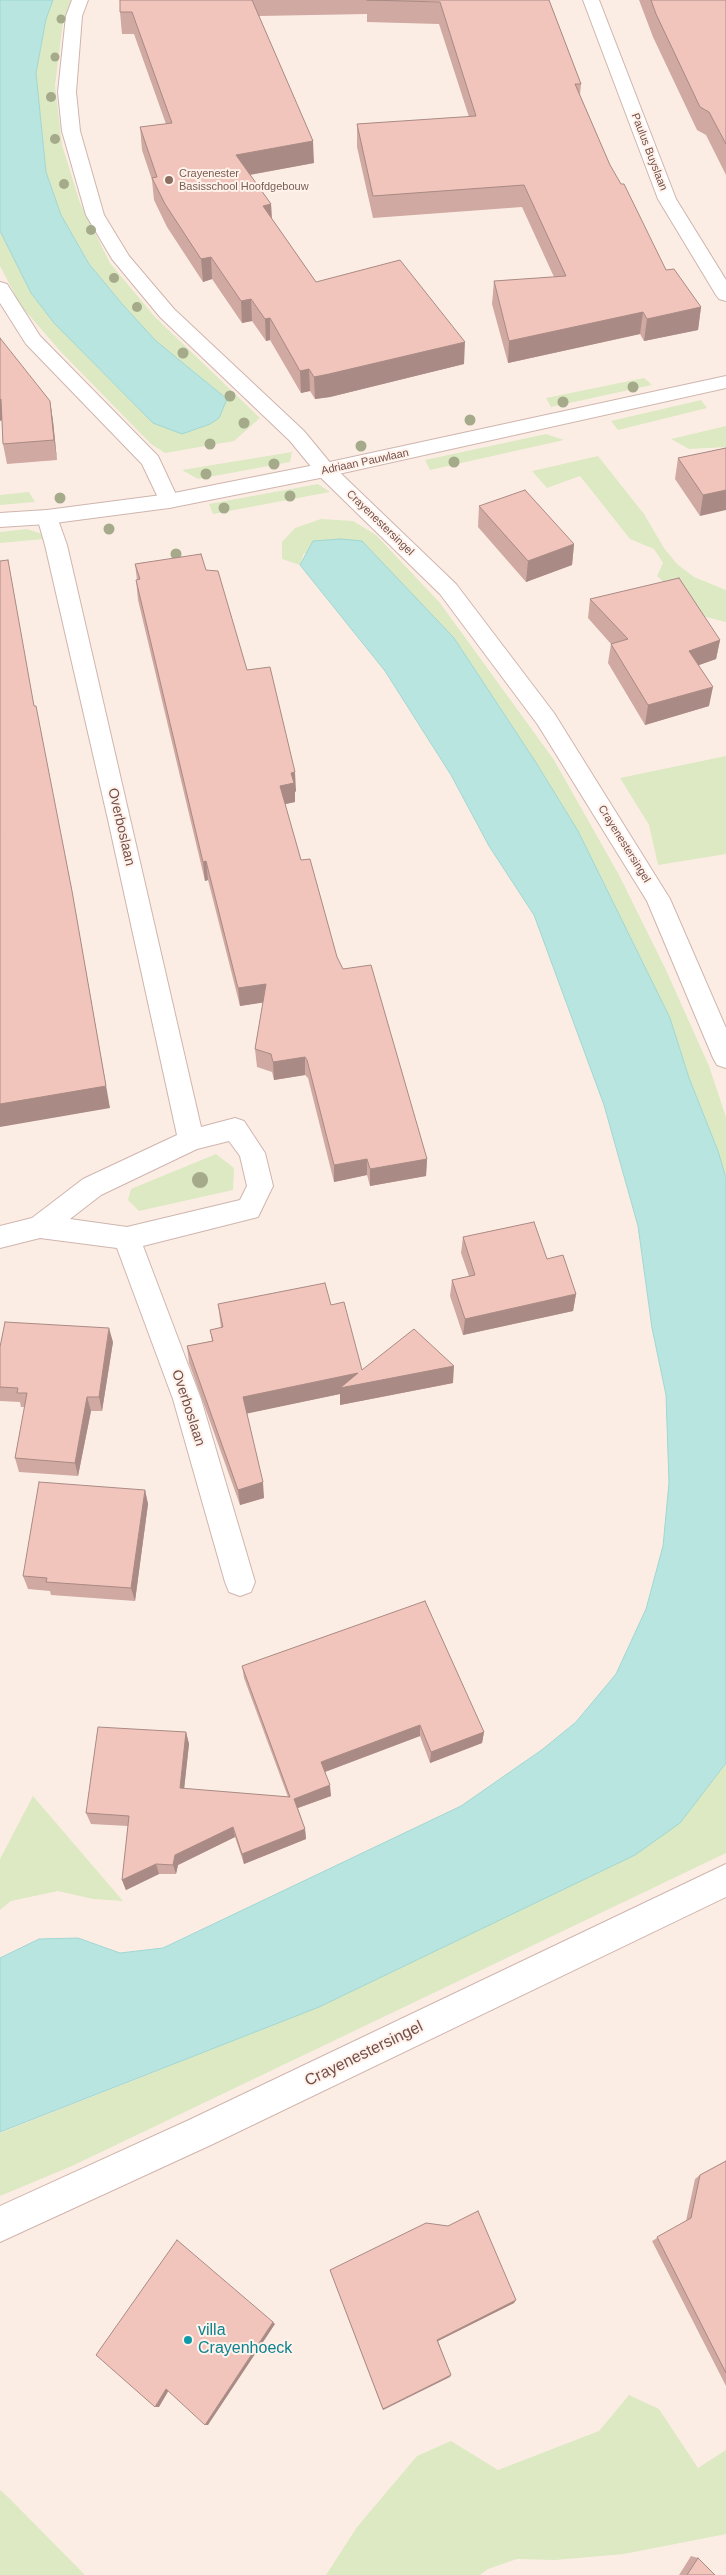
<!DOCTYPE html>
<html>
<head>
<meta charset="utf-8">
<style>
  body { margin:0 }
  canvas { display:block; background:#fcede4 }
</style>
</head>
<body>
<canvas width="726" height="2575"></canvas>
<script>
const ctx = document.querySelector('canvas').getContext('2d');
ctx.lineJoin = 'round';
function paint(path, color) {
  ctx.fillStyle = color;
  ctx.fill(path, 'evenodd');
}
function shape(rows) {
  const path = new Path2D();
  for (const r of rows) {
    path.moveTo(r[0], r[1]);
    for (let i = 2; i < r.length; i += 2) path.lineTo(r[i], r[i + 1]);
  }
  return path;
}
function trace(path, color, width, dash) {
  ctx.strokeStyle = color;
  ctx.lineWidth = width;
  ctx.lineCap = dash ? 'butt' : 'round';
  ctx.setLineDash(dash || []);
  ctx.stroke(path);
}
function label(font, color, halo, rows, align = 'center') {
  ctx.font = font + ' Helvetica,sans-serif';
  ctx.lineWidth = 4;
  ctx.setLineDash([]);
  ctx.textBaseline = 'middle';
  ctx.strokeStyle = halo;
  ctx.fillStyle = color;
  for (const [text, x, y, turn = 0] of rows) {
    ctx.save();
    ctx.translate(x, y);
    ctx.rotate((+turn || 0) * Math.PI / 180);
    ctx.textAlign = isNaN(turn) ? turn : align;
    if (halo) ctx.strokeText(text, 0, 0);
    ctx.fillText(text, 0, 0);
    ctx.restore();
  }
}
paint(shape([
  [53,0,71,0,63,22,55,85,62,145,80,203,110,263,155,317,260,418,234,441,165,453,151,444,61,352,21,306,0,266,0,231,31,293,54,323,153,423,227,399,156,341,123,305,89,264,61,215,46,172,36,73,46,19],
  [644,378,652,385,551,407,546,398],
  [701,400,707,408,618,430,611,421],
  [726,426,726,447,689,449,671,439],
  [546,434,564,440,430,470,425,460],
  [292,452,290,462,198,479,182,470],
  [598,456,644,514,664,548,677,564,694,577,726,590,726,622,698,615,657,576,663,563,654,549,630,539,580,476,547,488,532,471],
  [318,484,330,492,213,514,209,504],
  [29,492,35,502,0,505,0,495],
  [321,519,353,521,376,535,440,603,554,760,619,875,666,970,709,1066,726,1117,726,1178,718,1151,689,1078,670,1018,578,831,535,761,454,638,304,553,300,565,282,559,282,542,295,528],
  [27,529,42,534,44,539,0,543,0,532],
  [726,756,726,854,658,865,649,825,620,778],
  [216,1154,234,1168,233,1190,139,1211,128,1200,131,1189],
  [726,1763,726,1853,72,2166,0,2196,0,2133,319,2007,635,1855,707,1786],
  [33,1796,123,1901,93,1899,58,1891,11,1901,0,1910,0,1859],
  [629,2395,659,2409,698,2468,726,2450,726,2534,624,2554,555,2560,517,2559,488,2569,480,2575,326,2575,357,2527,417,2456,451,2441,498,2470,599,2431],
  [0,2490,8,2497,85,2575,0,2575]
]), '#dce9c3');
const water = shape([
  [0,0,53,0,46,19,36,73,46,172,61,215,89,264,123,305,156,341,227,399,219,418,210,424,182,434,153,423,54,323,31,293,0,231,0,0],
  [341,539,362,541,454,638,535,761,578,831,670,1018,689,1078,718,1151,726,1178,726,1763,680,1823,635,1855,319,2007,0,2132,0,1958,39,1939,78,1938,120,1953,163,1948,461,1806,543,1749,576,1722,616,1674,646,1609,663,1546,669,1483,666,1395,652,1328,638,1226,604,1105,534,915,489,846,451,775,385,671,300,565,313,541,341,539]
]);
paint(water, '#b9e5e1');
trace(water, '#a0d7d2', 1);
const minor = shape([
  [72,0,88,0,82,16,76,92,80,131,104,215,129,256,174,309,304,431,332,465,456,584,554,713,670,899,726,1028,726,1068,717,1065,713,1058,647,901,538,725,440,594,318,475,290,441,160,317,112,259,86,215,62,131,58,92,66,16,72,0],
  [583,0,599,0,676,199,726,280,726,301,719,299,716,295,658,199,583,0],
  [0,282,7,284,40,336,158,456,179,501,176,506,169,508,162,506,142,464,26,344,0,303,0,282],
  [47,510,54,512,57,517,67,545,201,1127,235,1118,244,1121,265,1153,273,1186,258,1217,143,1246,201,1399,255,1582,251,1592,240,1596,229,1592,225,1582,173,1399,117,1248,40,1238,0,1248,0,1226,32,1218,83,1179,177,1135,109,824,45,545,37,517,40,512,47,510],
  [229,1141,240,1156,247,1186,240,1200,127,1227,70,1219,101,1195,197,1149,229,1141],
  [726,1864,726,1897,213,2144,0,2242,0,2206,189,2120,726,1864]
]);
const tertiary = shape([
  [726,376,726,388,325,477,169,508,47,524,0,527,0,513,47,510,169,494,325,463,726,376]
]);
trace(minor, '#cfb5ae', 2);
trace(tertiary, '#cfb5ae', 2);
paint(minor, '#fff');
paint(tertiary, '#fff');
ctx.fillStyle = '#a4aa8a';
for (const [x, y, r] of [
  [61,19,4.5],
  [55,57,4.5],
  [51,97,5],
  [55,139,5],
  [64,184,5],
  [91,230,5],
  [114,278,5],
  [137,307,5],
  [183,353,5.5],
  [633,387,5.5],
  [230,396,5.5],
  [563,402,5.5],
  [470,420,5.5],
  [244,423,5.5],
  [210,444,5.5],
  [361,446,5.5],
  [454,462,5.5],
  [274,464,5.5],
  [206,474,5.5],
  [290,496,5.5],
  [60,498,5.5],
  [224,508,5.5],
  [109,529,5.5],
  [176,554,5.5],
  [200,1180,8]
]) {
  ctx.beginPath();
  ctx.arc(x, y, r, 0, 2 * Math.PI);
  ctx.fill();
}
paint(shape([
  [120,0,549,0,581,84,580,95,610,165,666,270,701,307,698,330,644,341,640,334,508,363,492,304,494,281,554,277,522,207,373,218,357,147,357,124,469,117,439,24,367,22,367,14,259,16,314,163,250,175,271,204,272,219,316,282,464,364,330,397,315,399,310,391,301,393,270,340,266,341,252,321,242,323,212,279,203,282,167,227,154,200,152,180,142,150,140,127,166,124,134,34,122,34,120,12],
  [639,0,726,0,726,175,706,135,697,130,653,37],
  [50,401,53,421,57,460,7,464,3,444,2,420],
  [726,448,700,516,675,479,678,458],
  [479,506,574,544,572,565,526,582,478,527],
  [135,564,206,570,296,791,295,792,295,802,285,804,301,860,337,957,427,1159,426,1176,370,1186,367,1175,334,1182,308,1078,305,1075,274,1080,272,1072,257,1067,255,1049,263,1002,240,1006,208,880,205,881,138,600,136,580,137,580],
  [590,599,720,640,716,659,699,665,709,706,645,725,608,663,611,644,588,618],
  [463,1237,547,1259,576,1294,573,1311,463,1335,450,1296,452,1280,469,1276,461,1253],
  [218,1304,331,1305,362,1370,453,1383,340,1405,340,1394,247,1413,264,1498,240,1505,189,1363,187,1346,212,1341,210,1330,221,1328],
  [113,1342,102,1411,91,1411,78,1476,19,1472,15,1458,25,1407,21,1407,20,1402,0,1401,0,1347],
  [145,1490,148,1504,135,1601,51,1595,50,1591,28,1589,23,1576],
  [242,1666,484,1732,482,1743,430,1763,420,1736,325,1772,331,1796,298,1808,305,1829,306,1839,244,1864,235,1837,178,1865,176,1874,159,1874,126,1890,122,1880,128,1826,91,1824,86,1813,186,1732,189,1744,184,1789,288,1797,244,1678],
  [726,2161,726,2386,652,2241,686,2221,695,2179,700,2175],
  [330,2270,514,2303,438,2341,451,2375,383,2410],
  [691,2556,698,2558,715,2575,679,2575]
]), '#cfa9a2');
paint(shape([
  [313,141,314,163,237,177,236,155],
  [271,204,272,226,263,206],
  [211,257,212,279,203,282,201,259],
  [251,299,252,321,242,323,241,301],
  [701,307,698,330,644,341,647,319],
  [643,312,640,334,508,363,509,341],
  [270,318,270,340,266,341,265,319],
  [465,342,464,364,330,397,315,399,314,377],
  [309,369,310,391,301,393,300,371],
  [1,399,5,419,0,421,0,400],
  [50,401,53,421,57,460,54,440],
  [726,490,726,510,700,516,703,495],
  [574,544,572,565,526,582,528,561],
  [720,640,716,659,685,670,689,651],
  [713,687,709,706,645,725,648,705],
  [295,772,296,791,295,792,295,802,281,805,280,786,291,773],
  [206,861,208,880,205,881,203,862],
  [76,915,110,1108,0,1127,0,1104],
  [266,984,267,1002,240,1006,238,988],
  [305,1057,305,1075,274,1080,273,1062],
  [367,1159,367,1175,334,1182,334,1165],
  [427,1159,426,1176,370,1186,370,1169],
  [576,1294,573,1311,463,1335,465,1319],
  [109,1328,113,1342,102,1411,99,1397],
  [454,1366,453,1383,340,1405,340,1394,245,1414,243,1397,358,1373],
  [87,1397,91,1411,78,1476,75,1463],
  [263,1482,264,1498,240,1505,238,1490],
  [145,1490,148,1504,135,1601,131,1588],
  [420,1725,420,1736,322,1773,321,1762],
  [186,1732,189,1744,183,1799,180,1788],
  [484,1732,482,1743,430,1763,431,1752],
  [330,1785,331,1796,295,1809,294,1799],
  [233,1827,235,1837,178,1865,176,1874,173,1865,175,1855],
  [305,1829,306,1839,244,1864,242,1854],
  [156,1864,159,1874,126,1890,122,1880],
  [516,2300,514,2303,436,2342,437,2340],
  [273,2322,275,2324,208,2425,205,2425],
  [451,2375,450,2377,383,2410,383,2409],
  [166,2389,169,2390,159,2407,155,2407]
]), '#a98a84');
const building = shape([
  [120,0,252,0,313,141,236,155,271,204,263,206,316,282,400,260,465,342,329,374,314,377,309,369,300,371,270,318,265,319,251,299,241,301,211,257,201,259,165,204,152,178,157,177,140,127,172,123,132,12,120,12,120,0],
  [367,0,549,0,581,84,575,84,610,165,621,184,624,184,666,270,674,269,701,307,647,319,643,312,509,341,494,281,566,276,524,185,373,196,357,124,476,116,440,2,367,0],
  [651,0,726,0,726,144,709,112,700,107,656,14,651,0],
  [0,338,50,401,54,440,3,444,1,399,0,400,0,338],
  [726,448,726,490,703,495,678,458,726,448],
  [525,490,574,544,528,561,479,506,525,490],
  [201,554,206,570,218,571,247,670,270,667,295,772,291,773,294,783,280,786,301,860,310,859,337,957,343,969,371,965,427,1159,370,1169,367,1159,334,1165,307,1060,305,1057,273,1062,271,1054,255,1049,266,984,238,988,206,861,203,862,136,580,140,579,135,564,201,554],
  [8,560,34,706,36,706,72,891,106,1086,0,1104,0,561,8,560],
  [679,578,720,640,689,651,713,687,648,705,611,644,628,639,590,599,679,578],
  [534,1222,547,1259,563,1255,576,1294,465,1319,452,1280,475,1275,463,1237,534,1222],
  [325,1283,331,1305,344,1302,362,1370,414,1329,454,1366,340,1388,358,1373,243,1397,263,1482,238,1490,187,1346,213,1341,210,1330,223,1327,218,1304,325,1283],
  [5,1322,109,1328,99,1397,87,1397,75,1463,15,1458,27,1393,17,1393,18,1388,0,1387,0,1347,5,1322],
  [39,1482,145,1490,131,1588,46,1582,47,1578,23,1576,39,1482],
  [425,1601,484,1732,431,1752,420,1725,321,1762,330,1785,294,1799,305,1829,242,1854,233,1827,175,1855,173,1865,156,1864,122,1880,129,1816,86,1813,98,1727,186,1732,180,1788,290,1797,242,1666,425,1601],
  [726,2161,726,2373,657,2237,691,2218,700,2175,726,2161],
  [478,2211,516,2300,437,2340,451,2375,383,2409,330,2270,426,2223,448,2226,478,2211],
  [177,2240,273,2322,205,2425,166,2389,155,2407,96,2355,177,2240],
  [698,2558,715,2575,687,2575,698,2558]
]);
paint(building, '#f1c5bc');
trace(building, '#a98a84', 1);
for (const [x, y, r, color] of [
  [169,180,5,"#8d6e63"],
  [188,2340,5,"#0f9aa8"]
]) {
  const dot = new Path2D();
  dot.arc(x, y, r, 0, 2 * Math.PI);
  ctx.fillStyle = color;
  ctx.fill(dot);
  trace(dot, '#fff2eb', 2);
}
label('11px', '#744f4a', '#fff2eb', [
  ["Paulus Buyslaan",649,152,69],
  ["Adriaan Pauwlaan",365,462,-12],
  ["Crayenestersingel",380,523,44],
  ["Crayenestersingel",624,844,58]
]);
label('11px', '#785e54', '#fff2eb', [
  ["Crayenester",179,174],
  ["Basisschool Hoofdgebouw",179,187]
], 'left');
label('14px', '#744f4a', '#fff2eb', [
  ["Overboslaan",121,827,77],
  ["Overboslaan",188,1408,72]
]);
label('16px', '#744f4a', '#fff2eb', [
  ["Crayenestersingel",364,2054,-26]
]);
label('16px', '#0d838f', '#fff2eb', [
  ["villa",198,2331],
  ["Crayenhoeck",198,2349]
], 'left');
</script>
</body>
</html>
